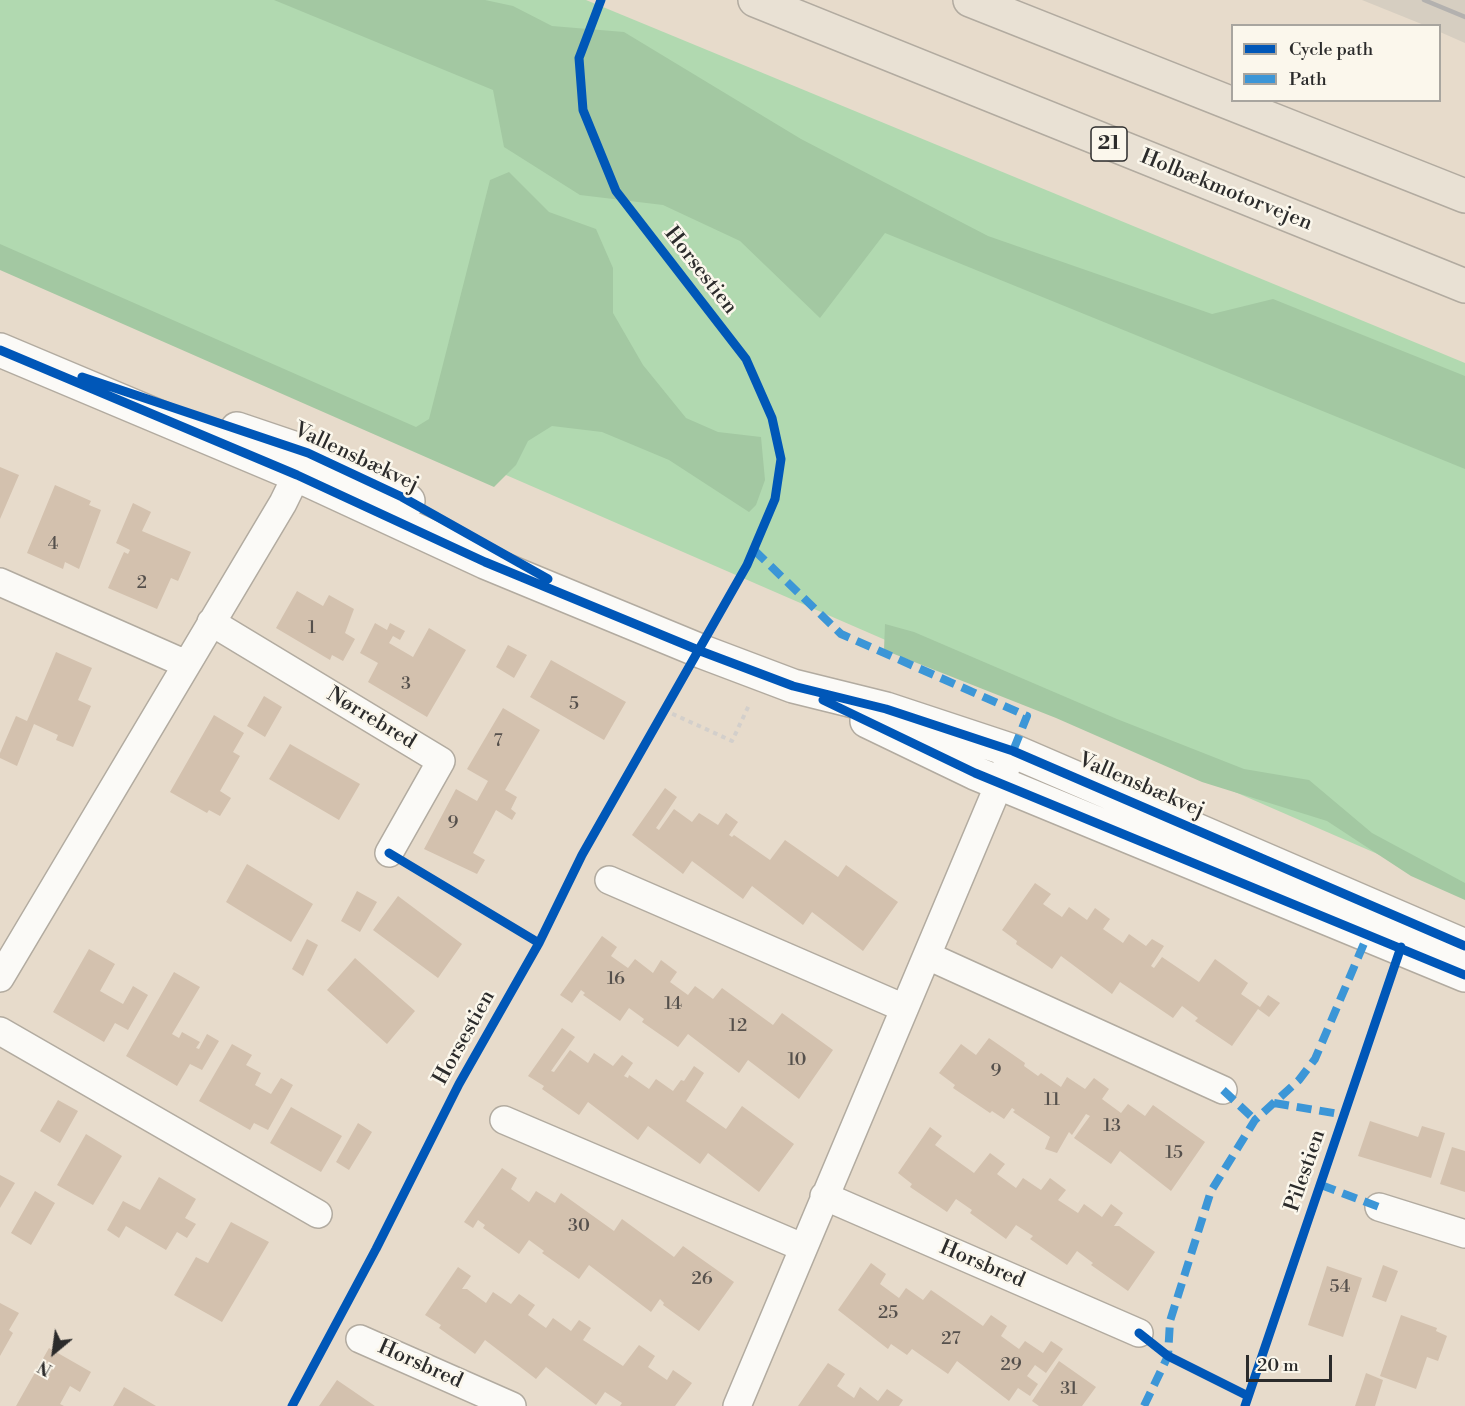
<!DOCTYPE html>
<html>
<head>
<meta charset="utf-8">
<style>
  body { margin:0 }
  #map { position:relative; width:1465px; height:1406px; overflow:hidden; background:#e7dbcb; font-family:"Libre Bodoni",serif }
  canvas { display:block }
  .legend { position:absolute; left:1231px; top:24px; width:210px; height:78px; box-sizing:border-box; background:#fbf7ec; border:2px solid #a8a59f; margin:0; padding:8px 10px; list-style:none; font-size:18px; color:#2b2b2b }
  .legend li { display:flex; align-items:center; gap:12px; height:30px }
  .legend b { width:30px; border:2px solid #a8a59f }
  .north { position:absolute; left:24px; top:1322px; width:60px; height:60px; -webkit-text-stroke:4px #fbf7ec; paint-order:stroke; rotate:209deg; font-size:16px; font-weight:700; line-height:24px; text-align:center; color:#2b2b2b }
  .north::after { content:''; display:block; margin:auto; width:21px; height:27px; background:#2b2b2b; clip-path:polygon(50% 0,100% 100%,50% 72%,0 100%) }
  .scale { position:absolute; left:1246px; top:1355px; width:86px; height:27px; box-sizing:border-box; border:3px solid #2b2b2b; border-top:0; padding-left:8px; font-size:18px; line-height:21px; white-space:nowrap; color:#2b2b2b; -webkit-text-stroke:4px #fbf7ec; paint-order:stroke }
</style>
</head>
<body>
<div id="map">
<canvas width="1465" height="1406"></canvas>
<ul class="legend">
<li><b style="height:8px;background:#0057b8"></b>Cycle path</li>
<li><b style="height:8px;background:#3c96d7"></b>Path</li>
</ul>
<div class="north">N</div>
<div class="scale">20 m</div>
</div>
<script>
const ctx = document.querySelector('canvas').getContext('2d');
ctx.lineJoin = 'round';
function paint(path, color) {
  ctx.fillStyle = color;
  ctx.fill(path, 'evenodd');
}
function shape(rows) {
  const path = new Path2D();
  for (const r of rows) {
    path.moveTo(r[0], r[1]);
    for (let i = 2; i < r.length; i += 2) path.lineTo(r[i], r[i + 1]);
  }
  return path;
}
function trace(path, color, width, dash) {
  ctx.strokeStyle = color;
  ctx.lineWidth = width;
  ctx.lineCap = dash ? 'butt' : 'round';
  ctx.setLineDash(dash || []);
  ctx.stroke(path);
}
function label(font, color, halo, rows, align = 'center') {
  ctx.font = font + ' "Libre Bodoni",serif';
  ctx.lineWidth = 5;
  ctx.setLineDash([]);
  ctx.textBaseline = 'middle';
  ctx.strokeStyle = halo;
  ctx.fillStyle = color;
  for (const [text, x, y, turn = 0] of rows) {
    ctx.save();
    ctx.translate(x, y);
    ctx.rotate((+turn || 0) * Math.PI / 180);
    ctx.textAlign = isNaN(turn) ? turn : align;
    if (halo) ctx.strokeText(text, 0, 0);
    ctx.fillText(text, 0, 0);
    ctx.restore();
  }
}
paint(shape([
  [1362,0,1465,0,1465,43,1440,32,1440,26,1424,25]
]), '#d6cec1');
paint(shape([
  [0,0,586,0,1465,363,1465,892,0,255]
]), '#b1d9b0');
paint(shape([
  [274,0,485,0,513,6,552,26,624,32,801,139,988,236,1212,314,1273,299,1465,376,1465,469,885,233,820,318,740,241,663,205,580,195,504,147,493,90],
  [509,172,549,212,596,229,613,268,613,313,643,365,686,418,718,432,761,437,765,480,756,505,749,512,669,460,602,432,552,426,528,441,516,465,494,487,0,270,0,244,416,427,429,419,490,180],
  [885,624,914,632,1117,719,1244,769,1309,780,1372,833,1465,883,1465,900,1411,876,1327,821,1202,782,1056,718,884,650]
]), '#a3c8a2');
paint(shape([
  [0,467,19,475,0,519],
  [55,485,91,501,89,505,101,510,79,569,65,562,63,569,27,553],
  [133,503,151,512,142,531,191,552,178,581,171,578,157,609,108,588,124,552,128,554,130,550,116,543],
  [297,591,323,606,329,595,354,609,345,633,355,639,343,661,332,655,330,660,276,628],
  [375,623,387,630,390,623,405,631,400,640,393,636,389,643,413,657,429,628,466,650,427,717,368,682,378,663,360,653],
  [508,645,527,655,514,678,496,667],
  [56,652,92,668,78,700,91,706,73,747,56,740,58,735,34,724,17,766,0,758,0,753,16,716,27,721],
  [551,660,626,702,604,740,530,697],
  [264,696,282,707,265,737,247,726],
  [503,708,540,730,505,790,517,797,511,809,516,813,512,820,496,810,473,853,485,860,477,874,424,849,456,789,477,801,488,781,467,769],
  [214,715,244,733,233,752,240,756,220,791,231,798,220,816,209,810,207,813,170,792],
  [290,744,360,784,339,820,269,779],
  [665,788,677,797,656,828,659,830,674,809,692,822,699,813,718,825,726,813,738,822,729,835,732,837,734,835,770,860,785,840,838,877,846,865,898,902,863,951,812,912,803,925,752,886,743,899,692,861,683,874,632,835],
  [247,864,313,904,291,942,226,902],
  [1035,883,1051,894,1043,904,1062,917,1069,907,1087,920,1095,908,1110,919,1103,929,1123,943,1129,934,1146,946,1152,939,1164,946,1151,966,1154,968,1162,957,1199,982,1215,959,1248,983,1241,994,1260,1007,1268,995,1280,1003,1269,1017,1258,1009,1232,1046,1195,1021,1198,1018,1182,1006,1173,1018,1120,982,1112,994,1061,956,1052,969,1016,944,1017,941,1002,930],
  [357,891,377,902,360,932,341,921],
  [398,896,462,944,438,978,373,930],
  [602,936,617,947,611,956,628,968,635,959,653,973,661,960,677,972,670,982,688,995,695,986,713,999,722,988,773,1025,782,1013,833,1050,799,1099,748,1060,739,1073,688,1034,678,1047,642,1022,644,1019,629,1008,620,1021,583,995,585,993,581,990,572,1003,560,995],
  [307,939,318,945,303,976,292,969],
  [89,949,115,964,100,991,123,1004,133,986,148,995,128,1030,115,1023,104,1042,53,1012],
  [355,958,415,1011,387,1044,327,990],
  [174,972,200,987,172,1034,179,1038,182,1032,200,1042,196,1048,199,1049,207,1034,219,1041,202,1070,190,1064,177,1086,126,1056],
  [562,1028,575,1037,551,1071,554,1072,570,1050,588,1063,594,1053,613,1066,622,1055,633,1063,624,1076,628,1078,629,1075,649,1089,656,1079,673,1091,681,1080,684,1081,694,1066,704,1073,686,1101,726,1129,742,1106,794,1144,759,1192,708,1153,700,1164,648,1126,638,1140,588,1102,579,1115,542,1089,544,1086,528,1076],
  [989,1038,1025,1063,1024,1066,1038,1076,1041,1073,1061,1087,1067,1077,1085,1089,1094,1078,1109,1089,1102,1099,1121,1113,1128,1104,1145,1116,1153,1105,1205,1142,1171,1191,1120,1151,1111,1164,1074,1138,1090,1116,1086,1114,1072,1135,1069,1132,1057,1153,1045,1149,1050,1137,1013,1112,1015,1110,1012,1108,1004,1119,992,1111,990,1113,953,1088,955,1085,939,1073,961,1044,976,1055],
  [232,1044,252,1055,246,1065,261,1073,255,1085,271,1094,281,1078,293,1085,268,1130,254,1123,250,1130,199,1101],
  [58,1100,78,1111,60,1143,40,1131],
  [291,1107,342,1136,321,1172,270,1143],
  [1370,1121,1418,1137,1422,1126,1445,1133,1431,1178,1358,1156],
  [358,1123,372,1132,349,1170,336,1162],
  [930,1127,942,1136,935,1145,974,1173,990,1153,1005,1164,997,1174,1016,1188,1023,1178,1041,1190,1050,1178,1066,1190,1058,1200,1078,1213,1084,1204,1102,1217,1111,1204,1123,1213,1114,1226,1119,1226,1155,1252,1128,1291,1091,1265,1093,1263,1077,1251,1067,1265,1030,1239,1033,1236,1016,1225,1006,1239,970,1213,972,1210,956,1199,947,1212,910,1187,912,1184,898,1173],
  [86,1134,122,1156,93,1205,57,1185],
  [1452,1147,1465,1151,1465,1192,1440,1184],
  [502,1168,517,1178,511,1189,529,1202,536,1191,555,1203,561,1193,614,1231,622,1219,674,1257,683,1246,734,1282,699,1331,663,1305,664,1303,660,1299,651,1312,589,1265,579,1279,542,1253,544,1251,529,1240,519,1254,483,1228,485,1225,478,1220,473,1228,464,1222],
  [0,1175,15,1183,0,1208],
  [159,1177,196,1199,185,1218,196,1224,187,1238,177,1232,166,1250,126,1226,119,1238,107,1230,123,1201,140,1210],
  [35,1191,55,1203,31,1245,11,1233],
  [231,1222,269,1242,222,1322,174,1295,196,1257,208,1263],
  [871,1263,886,1274,880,1284,899,1298,906,1288,923,1300,931,1290,983,1326,991,1315,1007,1326,1001,1336,1019,1349,1025,1341,1043,1353,1051,1341,1063,1349,1046,1373,1035,1365,1027,1376,1038,1384,1030,1396,1018,1388,1009,1401,957,1361,948,1374,912,1349,907,1355,891,1344,888,1349,838,1310],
  [1383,1265,1398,1271,1386,1302,1372,1297],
  [1327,1266,1362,1278,1343,1337,1308,1325],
  [458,1267,471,1276,462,1289,467,1289,486,1303,493,1292,511,1304,519,1294,535,1305,528,1315,546,1328,553,1318,571,1331,579,1320,591,1328,583,1340,623,1366,639,1345,655,1356,648,1367,667,1380,673,1370,692,1383,675,1406,620,1406,622,1403,605,1392,596,1405,546,1367,536,1379,485,1340,475,1354,439,1328,441,1325,425,1315],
  [0,1303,19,1313,9,1330,13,1333,0,1356],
  [1401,1315,1437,1328,1436,1331,1447,1336,1438,1361,1427,1357,1416,1389,1380,1376],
  [49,1348,91,1372,80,1392,70,1386,60,1404,64,1406,16,1406],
  [1059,1361,1096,1387,1082,1406,1039,1406,1032,1401],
  [828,1363,845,1374,837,1386,854,1398,860,1387,878,1401,887,1389,903,1400,899,1406,798,1406],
  [1366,1373,1383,1380,1375,1406,1355,1406],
  [337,1380,375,1406,319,1406],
  [124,1387,156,1406,113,1406]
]), '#d3c1ae');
const minor = shape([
  [0,582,186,664],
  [211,622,441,761,389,853],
  [609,880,904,1008],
  [928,956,1223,1090],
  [0,978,283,503,306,456],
  [0,1031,318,1214],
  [504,1120,802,1247],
  [824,1196,1139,1333],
  [1379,1207,1465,1234],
  [360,1339,512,1406],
  [737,1406,1013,751]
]);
const tertiary = shape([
  [0,350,297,475,485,562,703,652,793,686,886,709,1013,751,1465,946],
  [237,429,308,453,408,501],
  [867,721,975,773,1465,975]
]);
const motorway = shape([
  [755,0,1465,286],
  [970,0,1465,196]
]);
trace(minor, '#b2aba0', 30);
trace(tertiary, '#b2aba0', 36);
trace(motorway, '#b2aba0', 36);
trace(shape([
  [664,710,732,741,750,703]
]), '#d3cfcb', 4, [4.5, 4.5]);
trace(minor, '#fbfaf7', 27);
trace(tertiary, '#fbfaf7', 33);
trace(motorway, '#e9e1d4', 33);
trace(shape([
  [1424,0,1465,17]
]), '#b3b1af', 4.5);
trace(shape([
  [754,550,841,634,1027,716,1013,751],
  [1223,1090,1255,1120],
  [1274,1103,1345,1115],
  [1321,1185,1379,1207],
  [1144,1406,1168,1356,1170,1321,1211,1191,1255,1120,1299,1080,1315,1059,1368,934]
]), '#3c96d7', 8, [15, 8]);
trace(shape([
  [0,350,297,475,485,562,703,652,793,686,886,709,1013,751,1465,946],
  [82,377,308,453,402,497,548,579],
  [823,700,975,773,1465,975],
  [389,853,539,943],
  [1139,1333,1168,1356,1248,1396],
  [292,1406,376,1249,459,1084,539,943,582,855,747,565,775,499,781,459,772,418,746,359,616,191,583,110,579,58,601,0],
  [1245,1406,1401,947]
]), '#0057b8', 9);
label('18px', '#55504c', null, [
  ["4",53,545],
  ["2",142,584],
  ["1",312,629],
  ["3",406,685],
  ["5",574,705],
  ["7",498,742],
  ["9",453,824],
  ["16",616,980],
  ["14",673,1005],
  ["12",738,1027],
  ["10",797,1061],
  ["9",996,1072],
  ["11",1052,1101],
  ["13",1112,1127],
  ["15",1174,1154],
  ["30",579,1227],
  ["26",702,1280],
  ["54",1340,1288],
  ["25",888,1314],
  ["27",951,1340],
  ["29",1011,1366],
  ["31",1069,1390]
]);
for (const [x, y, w] of [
  [1109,144,36]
]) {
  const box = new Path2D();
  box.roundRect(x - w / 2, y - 17, w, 34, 4.5);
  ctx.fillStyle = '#fbf7ec';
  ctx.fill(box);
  trace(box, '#2b2b2b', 1.5);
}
label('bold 20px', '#2b2b2b', null, [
  ["21",1109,144]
]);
label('21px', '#2b2b2b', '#fbf7ec', [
  ["Holbækmotorvejen",1226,191,22],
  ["Horsestien",700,271,52],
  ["Vallensbækvej",356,458,25],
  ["Nørrebred",371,719,31],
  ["Vallensbækvej",1141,786,23],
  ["Horsestien",465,1038,-61],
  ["Pilestien",1306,1171,-71],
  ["Horsbred",982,1265,23],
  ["Horsbred",420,1365,24]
]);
</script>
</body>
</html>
